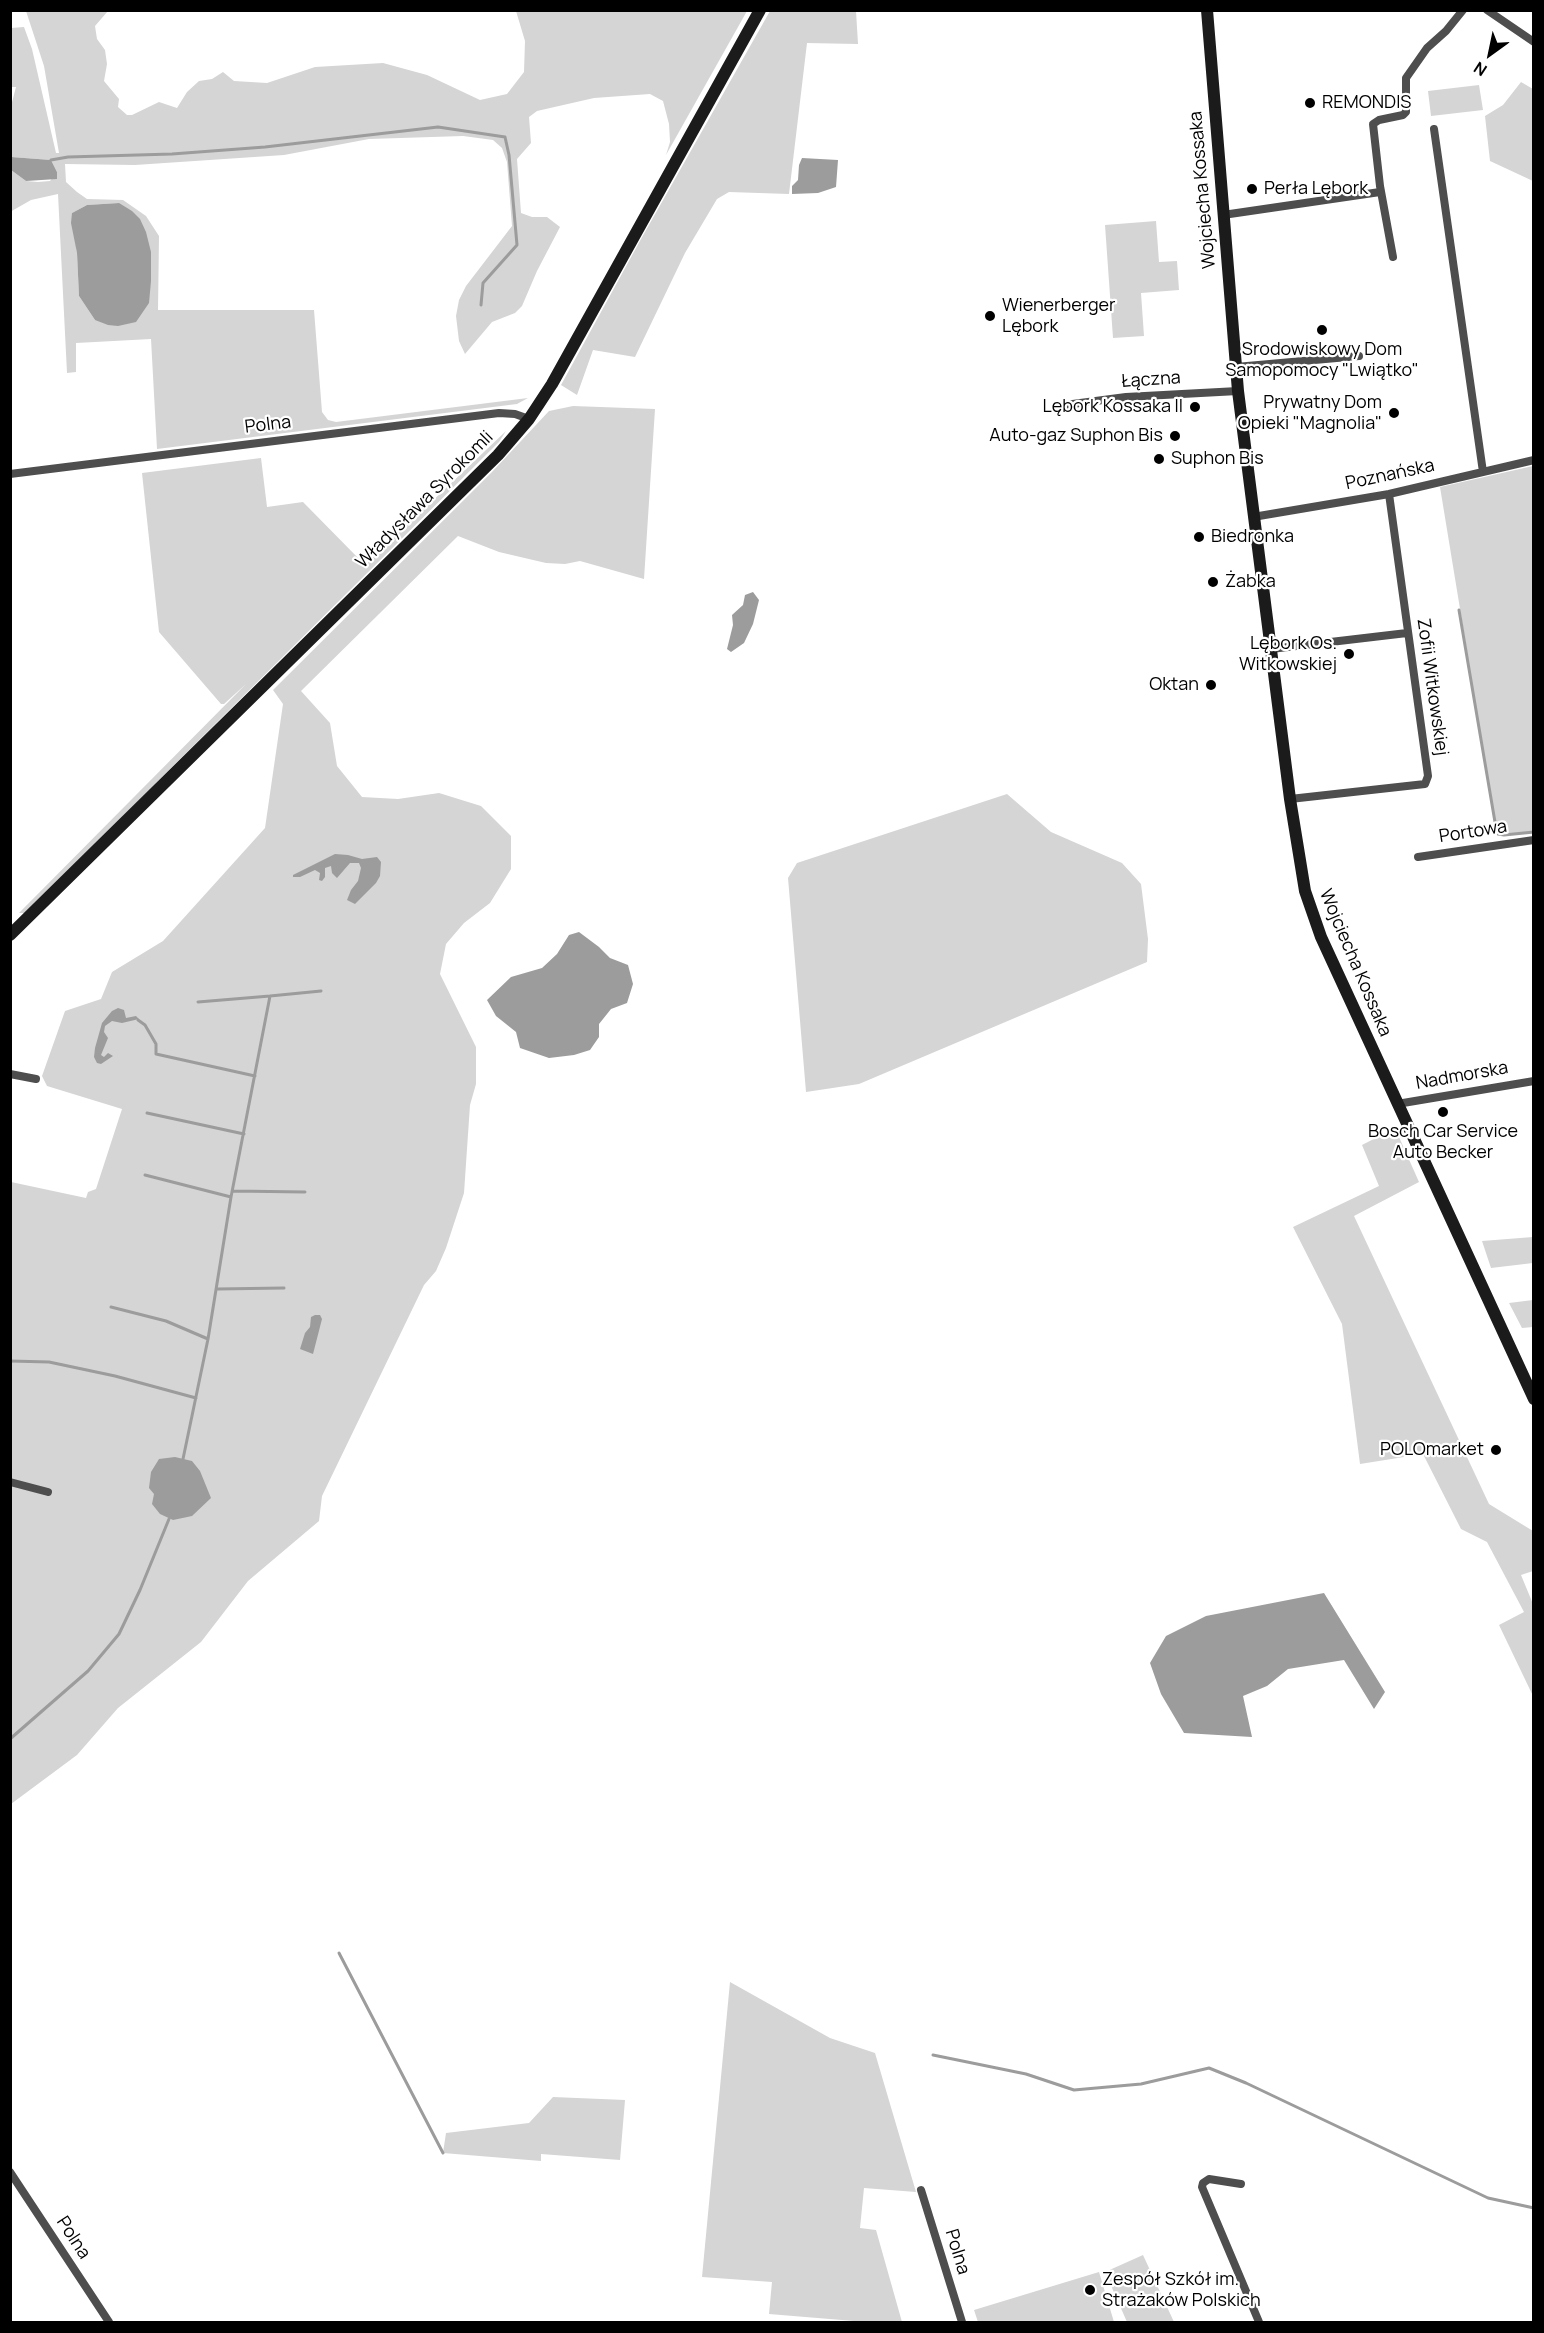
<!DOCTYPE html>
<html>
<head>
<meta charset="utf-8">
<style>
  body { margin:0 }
  #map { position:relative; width:1544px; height:2333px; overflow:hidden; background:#fff; font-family:Manrope,sans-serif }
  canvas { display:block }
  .frame { position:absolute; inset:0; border:12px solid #000; pointer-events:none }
  .north { position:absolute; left:1460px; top:24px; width:60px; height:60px; -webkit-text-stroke:4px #fff; paint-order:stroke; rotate:213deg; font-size:16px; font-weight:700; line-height:24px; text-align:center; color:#000 }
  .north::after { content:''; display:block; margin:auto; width:21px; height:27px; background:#000; clip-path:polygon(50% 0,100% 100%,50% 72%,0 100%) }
</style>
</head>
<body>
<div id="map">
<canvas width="1544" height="2333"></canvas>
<div class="frame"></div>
<div class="north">N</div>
</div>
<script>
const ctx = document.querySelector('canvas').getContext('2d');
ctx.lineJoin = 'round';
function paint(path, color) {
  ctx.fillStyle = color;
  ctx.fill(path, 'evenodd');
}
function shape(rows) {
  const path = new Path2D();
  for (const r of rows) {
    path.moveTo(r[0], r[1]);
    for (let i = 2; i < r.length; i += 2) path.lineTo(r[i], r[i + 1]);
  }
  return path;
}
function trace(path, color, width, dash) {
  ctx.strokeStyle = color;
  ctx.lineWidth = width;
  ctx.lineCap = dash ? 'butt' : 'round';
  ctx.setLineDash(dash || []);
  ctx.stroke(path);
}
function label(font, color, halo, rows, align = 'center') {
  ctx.font = font + ' Manrope,sans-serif';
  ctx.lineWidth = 4.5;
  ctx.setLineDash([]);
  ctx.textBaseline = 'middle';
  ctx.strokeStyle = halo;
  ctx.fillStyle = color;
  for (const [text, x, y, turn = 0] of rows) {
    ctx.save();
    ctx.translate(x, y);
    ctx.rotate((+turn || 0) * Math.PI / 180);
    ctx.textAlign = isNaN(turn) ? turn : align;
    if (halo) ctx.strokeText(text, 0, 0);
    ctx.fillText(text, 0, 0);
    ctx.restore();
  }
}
paint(shape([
  [26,11,108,11,95,26,97,39,105,50,107,64,104,81,119,99,118,107,127,115,132,115,159,102,177,108,187,92,199,81,212,79,223,72,234,81,267,83,315,67,383,63,427,75,480,100,507,94,524,72,525,41,516,11,747,11,666,155,670,142,669,124,663,101,650,94,594,98,537,111,529,117,531,143,517,159,521,213,532,217,547,217,560,227,537,271,522,306,515,313,492,322,465,354,459,341,456,316,459,300,466,286,512,226,507,162,502,148,493,140,463,136,369,139,284,155,135,165,65,164,66,182,77,192,87,199,123,200,146,216,159,236,158,310,314,310,322,412,328,420,336,422,528,398,517,404,157,449,151,339,76,343,76,372,67,373,58,194,31,200,10,212,11,170,26,181,38,182,50,181,57,172,51,160,11,157,11,106,16,87,11,87,11,28,24,27,32,49,56,153,59,153,44,66],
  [119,203,95,320,79,296,77,253,72,213,87,205],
  [770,11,856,11,858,44,807,43,789,194,729,192,717,199,685,253,635,357,593,350,577,395,561,385,641,239],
  [1521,82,1533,89,1533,181,1490,161,1485,116,1503,105],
  [1479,85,1483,110,1431,116,1428,91],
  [1156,221,1159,262,1177,261,1179,290,1141,293,1144,336,1113,338,1105,225],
  [573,406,655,409,644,579,580,561,565,564,546,563,499,552,458,536,301,691,330,723,337,766,362,797,398,799,439,793,481,806,511,836,511,869,490,903,464,923,446,944,440,974,476,1047,476,1084,470,1105,464,1193,446,1248,436,1271,424,1285,322,1496,319,1521,248,1581,201,1642,118,1708,77,1755,11,1804,11,1182,86,1198,88,1192,96,1189,122,1109,47,1086,42,1076,65,1011,101,999,112,972,163,941,265,828,283,704,273,690,492,472,549,411],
  [506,431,499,442,25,913,19,913,246,684,224,704,221,704,159,632,142,473,261,458,267,507,303,502,365,565],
  [1533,466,1533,832,1504,835,1498,834,1496,828,1440,487],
  [1007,794,1051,832,1122,863,1141,884,1148,939,1147,962,859,1084,806,1092,788,878,797,863],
  [1395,1128,1419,1182,1354,1216,1489,1504,1533,1531,1533,1571,1521,1575,1533,1604,1533,1696,1499,1625,1524,1612,1487,1542,1461,1529,1423,1454,1360,1464,1342,1324,1293,1227,1379,1186,1362,1145],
  [1533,1237,1533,1263,1491,1268,1482,1241],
  [1533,1300,1533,1327,1522,1328,1509,1303],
  [730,1982,830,2038,875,2053,916,2192,864,2188,860,2228,876,2230,902,2322,866,2322,769,2314,772,2282,702,2277],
  [553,2097,625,2100,620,2160,541,2154,541,2161,443,2153,446,2133,529,2123],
  [1143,2255,1174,2322,1127,2322,1105,2272],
  [1099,2272,1114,2322,978,2322,974,2310]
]), '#d5d5d5');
paint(shape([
  [11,157,51,160,57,172,57,179,26,181,11,170],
  [802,158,838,160,836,187,818,193,792,194,792,186,798,180,799,165],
  [119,203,132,211,140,219,146,232,151,252,151,281,149,303,136,322,118,326,108,325,95,320,79,296,77,253,71,223,72,213,87,205],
  [753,592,759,600,753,624,744,643,731,652,727,649,733,625,732,615,743,605,745,595],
  [335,854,348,855,362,859,377,857,381,862,380,876,376,883,355,904,347,900,351,890,358,881,361,868,359,863,350,863,337,878,332,873,331,866,325,868,325,877,322,881,319,880,320,873,315,870,300,877,293,877,293,875],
  [579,932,599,947,610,958,628,965,633,984,627,1003,611,1009,599,1024,599,1037,590,1050,574,1055,549,1058,520,1048,516,1032,496,1016,487,1000,511,977,542,968,557,954,569,935],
  [118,1008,124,1010,126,1018,136,1016,139,1019,122,1023,112,1021,105,1026,104,1032,108,1038,101,1055,104,1057,108,1053,113,1056,101,1064,97,1063,94,1057,95,1048,102,1023,112,1011],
  [315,1315,320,1315,322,1319,313,1354,300,1349,305,1333,310,1327,311,1317],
  [175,1457,192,1461,200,1471,211,1498,192,1516,173,1520,160,1514,152,1504,154,1494,149,1488,151,1472,159,1459],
  [1324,1593,1385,1692,1374,1709,1344,1660,1288,1669,1267,1686,1243,1696,1252,1737,1184,1733,1161,1694,1150,1663,1166,1636,1206,1616]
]), '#9c9c9c');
trace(shape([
  [51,160,68,157,172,154,265,147,438,127,505,137,509,155,517,245,483,283,481,305],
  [1459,610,1496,828,1498,834,1504,835,1534,832],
  [270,996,321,991],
  [138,1020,145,1025,156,1044,156,1054,255,1076],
  [147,1113,244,1134],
  [145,1175,231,1197],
  [233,1191,305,1192],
  [217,1289,284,1288],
  [111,1307,166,1321,208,1339],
  [10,1361,49,1362,115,1376,196,1398],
  [183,1459,208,1339,231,1197,270,996,198,1002],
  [10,1739,88,1671,119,1634,140,1590,169,1519],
  [339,1953,443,2153],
  [933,2055,1026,2074,1074,2090,1141,2084,1209,2068,1246,2083,1488,2198,1534,2208]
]), '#9c9c9c', 3);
trace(shape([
  [1487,10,1534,42],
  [1434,129,1483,472],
  [1223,215,1380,192],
  [1393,257,1380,186,1373,124,1379,120,1403,115,1406,112,1406,78,1427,48,1446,31,1463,10],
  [1236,367,1359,356],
  [1065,405,1126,397,1238,391],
  [10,474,499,413,515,414,529,419],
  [1253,517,1389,494,1534,460],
  [1271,649,1407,633],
  [1290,799,1425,784,1428,776,1389,494],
  [1418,857,1534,840],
  [10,1074,36,1079],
  [1397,1104,1534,1081],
  [10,1482,48,1492],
  [10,2172,109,2322],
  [1241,2184,1209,2179,1203,2183,1202,2187,1259,2322],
  [921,2190,962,2322]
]), '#4e4e4e', 8);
trace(shape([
  [1207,10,1238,391,1290,799,1305,891,1321,937,1534,1399],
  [10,935,498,455,529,419,552,384,760,10]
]), '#1b1b1b', 12);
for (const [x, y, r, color] of [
  [1310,103,6,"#000"],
  [1252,189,6,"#000"],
  [990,316,6,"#000"],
  [1322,330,6,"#000"],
  [1195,407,6,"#000"],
  [1394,413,6,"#000"],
  [1175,436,6,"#000"],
  [1159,459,6,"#000"],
  [1199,537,6,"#000"],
  [1213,582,6,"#000"],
  [1349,654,6,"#000"],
  [1211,685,6,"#000"],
  [1443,1112,6,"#000"],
  [1496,1450,6,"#000"],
  [1090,2290,6,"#000"]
]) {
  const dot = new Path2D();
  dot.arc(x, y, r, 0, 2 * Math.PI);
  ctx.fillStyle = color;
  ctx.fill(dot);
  trace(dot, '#fff', 2);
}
label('18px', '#000', '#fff', [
  ["REMONDIS",1322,103],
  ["Perła Lębork",1264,189],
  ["Wienerberger",1002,306],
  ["Lębork",1002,327],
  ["Srodowiskowy Dom",1322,350,"center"],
  ["Samopomocy \"Lwiątko\"",1322,371,"center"],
  ["Prywatny Dom",1382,403,"right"],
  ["Opieki \"Magnolia\"",1382,424,"right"],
  ["Lębork Kossaka II",1183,407,"right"],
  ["Auto-gaz Suphon Bis",1163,436,"right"],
  ["Suphon Bis",1171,459],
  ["Biedronka",1211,537],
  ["Żabka",1225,582],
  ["Lębork Os.",1337,644,"right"],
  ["Witkowskiej",1337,665,"right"],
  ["Oktan",1199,685,"right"],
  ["Bosch Car Service",1443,1132,"center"],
  ["Auto Becker",1443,1153,"center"],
  ["POLOmarket",1484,1450,"right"],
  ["Zespół Szkół im.",1102,2280],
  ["Strażaków Polskich",1102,2301]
], 'left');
label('18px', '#000', '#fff', [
  ["Wojciecha Kossaka",1203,190,-95],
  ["Łączna",1151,380,-4],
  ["Polna",268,425,-7],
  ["Poznańska",1390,475,-12],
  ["Władysława Syrokomli",425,500,-45],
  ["Zofii Witkowskiej",1432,687,82],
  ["Portowa",1473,832,-9],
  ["Wojciecha Kossaka",1355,963,67],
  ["Nadmorska",1462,1076,-10],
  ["Polna",73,2238,57],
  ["Polna",957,2252,73]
]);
</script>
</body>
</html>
